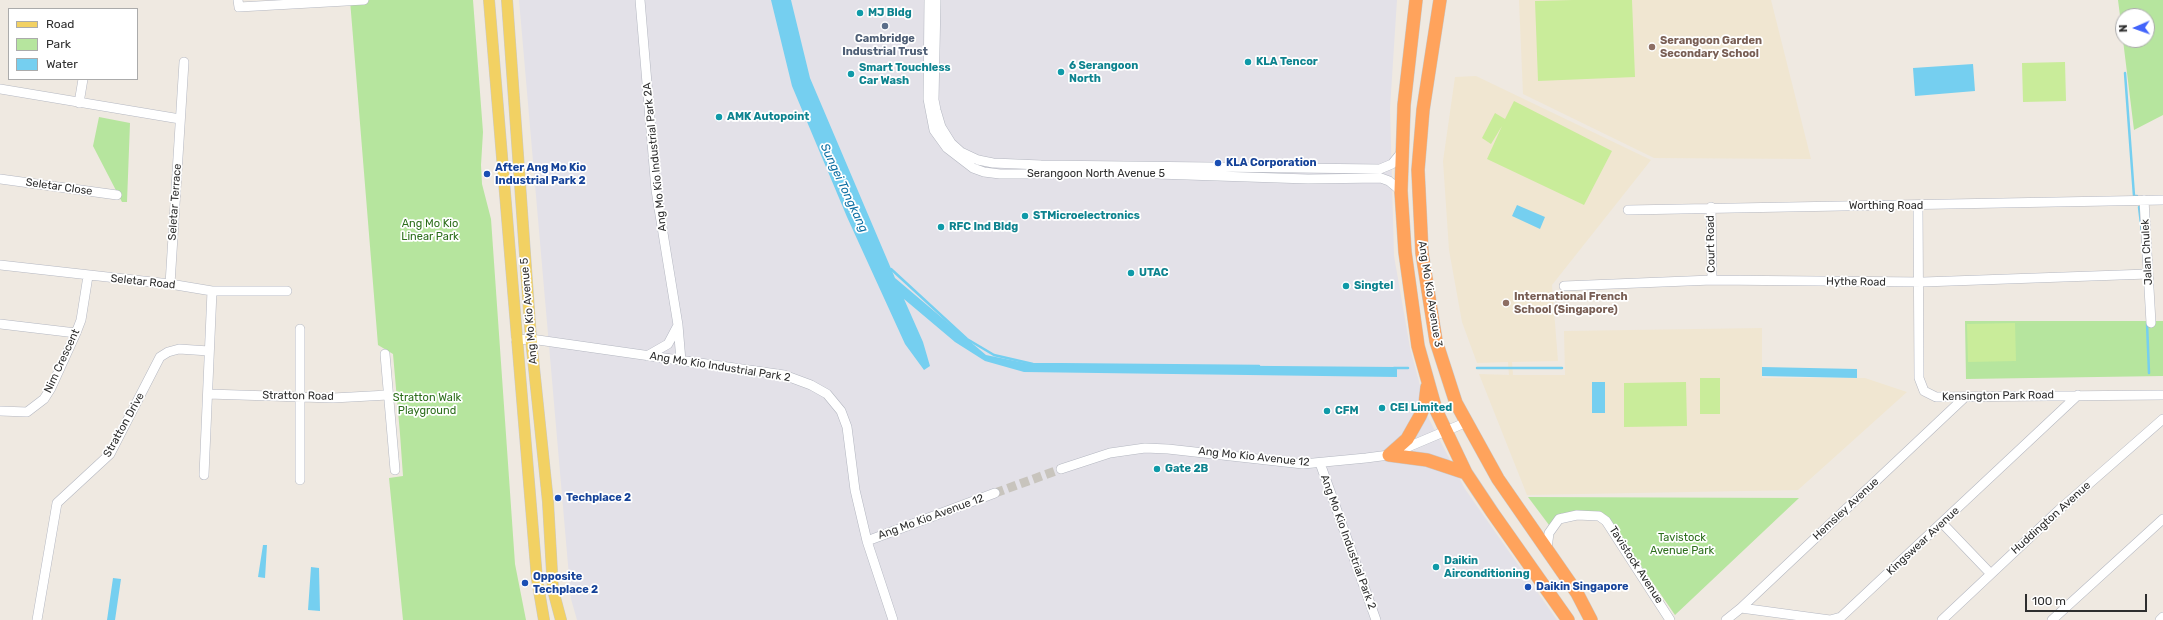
<!DOCTYPE html>
<html>
<head>
<meta charset="utf-8">
<style>
  body { margin:0 }
  #map { position:relative; width:2163px; height:620px; overflow:hidden; background:#efe9e1; font-family:Rubik,sans-serif }
  canvas { display:block }
  .legend { position:absolute; left:8px; top:8px; width:130px; height:72px; box-sizing:border-box; background:#fff; border:1px solid #ababab; margin:0; padding:5px 7px; list-style:none; font-size:12px; color:#2e2e2e }
  .legend li { display:flex; align-items:center; gap:8px; height:20px }
  .legend b { width:20px; border:1px solid #ababab }
  .north { position:absolute; left:2115px; top:8px; width:40px; height:40px; box-sizing:border-box; background:#fff; border:1px solid #ababab; border-radius:50%; rotate:268deg; font-size:11px; font-weight:700; line-height:16px; text-align:center; color:#2e2e2e }
  .north::after { content:''; display:block; margin:auto; width:14px; height:18px; background:#4264fb; clip-path:polygon(50% 0,100% 100%,50% 72%,0 100%) }
  .scale { position:absolute; left:2025px; top:594px; width:122px; height:18px; box-sizing:border-box; border:2px solid #2e2e2e; border-top:0; padding-left:5px; font-size:12px; line-height:14px; white-space:nowrap; color:#2e2e2e; -webkit-text-stroke:3px #fff; paint-order:stroke }
</style>
</head>
<body>
<div id="map">
<canvas width="2163" height="620"></canvas>
<ul class="legend">
<li><b style="height:5px;background:#f2d163"></b>Road</li>
<li><b style="height:11px;background:#b6e59e"></b>Park</li>
<li><b style="height:11px;background:#75cff0"></b>Water</li>
</ul>
<div class="north">N</div>
<div class="scale">100 m</div>
</div>
<script>
const ctx = document.querySelector('canvas').getContext('2d');
ctx.lineJoin = 'round';
function paint(path, color) {
  ctx.fillStyle = color;
  ctx.fill(path, 'evenodd');
}
function shape(rows) {
  const path = new Path2D();
  for (const r of rows) {
    path.moveTo(r[0], r[1]);
    for (let i = 2; i < r.length; i += 2) path.lineTo(r[i], r[i + 1]);
  }
  return path;
}
function trace(path, color, width, dash) {
  ctx.strokeStyle = color;
  ctx.lineWidth = width;
  ctx.lineCap = dash ? 'butt' : 'round';
  ctx.setLineDash(dash || []);
  ctx.stroke(path);
}
function label(font, color, halo, rows, align = 'center') {
  ctx.font = font + ' Rubik,sans-serif';
  ctx.lineWidth = 3.5;
  ctx.setLineDash([]);
  ctx.textBaseline = 'middle';
  ctx.strokeStyle = halo;
  ctx.fillStyle = color;
  for (const [text, x, y, turn = 0] of rows) {
    ctx.save();
    ctx.translate(x, y);
    ctx.rotate((+turn || 0) * Math.PI / 180);
    ctx.textAlign = isNaN(turn) ? turn : align;
    if (halo) ctx.strokeText(text, 0, 0);
    ctx.fillText(text, 0, 0);
    ctx.restore();
  }
}
paint(shape([
  [519,0,1397,0,1390,108,1394,256,1410,348,1429,419,1465,489,1557,620,577,620,571,599]
]), '#e3e1e8');
paint(shape([
  [1519,0,1771,0,1811,159,1654,158,1523,94],
  [1476,76,1651,160,1552,285,1558,361,1512,362,1513,375,1565,375,1564,331,1762,328,1762,378,1865,378,1907,392,1798,490,1527,495,1479,374,1509,375,1508,362,1477,363,1462,322,1449,250,1443,161,1455,77]
]), '#f0e6d1');
paint(shape([
  [350,0,473,0,483,132,481,165,482,184,491,219,515,564,526,620,403,620,389,478,403,476,400,434,393,354,378,345],
  [2118,0,2163,0,2163,115,2134,130,2123,40,2147,40,2147,16,2123,16,2123,39],
  [99,117,130,123,127,202,122,202,93,146],
  [1965,321,2163,321,2163,376,1966,379],
  [1528,497,1799,498,1675,615,1606,515,1562,513,1549,525]
]), '#b6e59e');
paint(shape([
  [1573,0,1632,0,1635,77,1538,81,1535,1],
  [2065,62,2066,101,2023,102,2022,63],
  [1514,101,1612,151,1584,205,1487,159,1502,126,1491,144,1482,138,1495,113,1505,119],
  [2015,323,2016,361,1968,362,1967,324],
  [1700,378,1720,378,1720,414,1700,414],
  [1686,382,1687,426,1624,427,1624,383]
]), '#c9ec9a');
paint(shape([
  [771,0,791,0,810,78,895,278,986,355,1030,364,1397,367,1397,377,1024,372,985,361,955,342,904,299,923,342,930,366,924,370,905,344,847,217,792,86],
  [1973,64,1975,91,1915,96,1913,68],
  [1517,205,1545,217,1540,229,1512,216],
  [1762,367,1857,369,1857,378,1762,376],
  [1592,382,1605,382,1605,413,1592,413],
  [263,545,267,545,265,578,258,577],
  [311,567,319,568,320,611,308,610],
  [113,578,121,579,115,620,107,620]
]), '#75cff0');
trace(shape([
  [2125,73,2134,196,2137,196],
  [2139,207,2142,232],
  [891,269,967,339,994,355,1033,364,1259,366],
  [2147,323,2149,373],
  [1394,368,1408,368],
  [1477,368,1562,368]
]), '#75cff0', 2.5);
trace(shape([
  [995,493,1061,469]
]), '#c8c4bd', 9, [9, 4.5]);
const minor = shape([
  [238,0,239,7,364,0],
  [640,0,656,190,678,325,681,361],
  [929,0,928,99,934,130,947,148,973,168,984,172,1000,174,1157,174,1308,179,1381,178,1389,181,1401,191],
  [936,0,934,100,936,110,941,127,951,143,961,152,978,160,993,163,1041,165,1380,169,1392,164,1401,153],
  [0,89,180,119],
  [79,103,83,79],
  [0,179,117,195],
  [2144,200,2151,323],
  [1918,206,1919,378,1924,391,1936,397,2163,395],
  [1711,207,1712,280],
  [1628,210,2163,200],
  [0,265,170,284,212,291,287,291],
  [170,284,184,62],
  [1564,286,1712,280,1923,282,2148,274],
  [0,324,76,333],
  [516,340,531,339,784,375,811,385,827,394,841,411,847,427,855,490,867,541,893,620],
  [385,354,395,470],
  [647,356,668,344,677,327],
  [208,394,333,398,388,395],
  [0,411,27,412,44,399,51,388,76,333,81,320,88,276],
  [1320,463,1376,620],
  [1061,469,1110,453,1145,448,1168,449,1303,464,1366,458,1389,455,1467,422],
  [204,475,212,291],
  [300,480,300,329],
  [1943,524,1990,573],
  [867,541,995,493],
  [1547,549,1549,533,1559,519,1577,515,1599,516,1606,521,1670,620],
  [1741,608,1830,620,1841,617,2078,395],
  [37,620,57,503,110,454,160,357,168,352,179,349,209,351],
  [1726,620,1741,608,1965,397],
  [1942,620,2059,510,2163,419],
  [2052,620,2163,519],
  [2160,620,2163,617]
]);
const major = shape([
  [489,0,537,579,544,620],
  [507,0,531,339,548,502,553,590,561,620]
]);
const highway = shape([
  [1416,0,1404,105,1401,191,1405,252,1418,346,1436,410,1466,473,1492,512,1568,620],
  [1440,0,1423,110,1418,170,1422,253,1436,341,1456,403,1498,479,1577,593,1591,620],
  [1389,455,1407,439,1420,416,1425,404,1427,387],
  [1389,455,1427,460,1466,473]
]);
trace(minor, '#b4b7c1', 10);
trace(major, '#c9c9c9', 12);
trace(highway, '#c9c9c9', 14);
trace(minor, '#fff', 9);
trace(major, '#f2d163', 11);
trace(highway, '#ffa35c', 13);
for (const [x, y, r, color] of [
  [860,13,4,"#0f9aa8"],
  [885,26,4,"#5c6f8a"],
  [1652,47,4,"#8d6e63"],
  [1248,62,4,"#0f9aa8"],
  [1061,72,4,"#0f9aa8"],
  [851,74,4,"#0f9aa8"],
  [719,117,4,"#0f9aa8"],
  [1218,163,4,"#1a4fb4"],
  [487,174,4,"#1a4fb4"],
  [1025,216,4,"#0f9aa8"],
  [941,227,4,"#0f9aa8"],
  [1131,273,4,"#0f9aa8"],
  [1346,286,4,"#0f9aa8"],
  [1506,303,4,"#8d6e63"],
  [1382,408,4,"#0f9aa8"],
  [1327,411,4,"#0f9aa8"],
  [1157,469,4,"#0f9aa8"],
  [558,498,4,"#1a4fb4"],
  [1436,567,4,"#0f9aa8"],
  [525,583,4,"#1a4fb4"],
  [1528,587,4,"#1a4fb4"]
]) {
  const dot = new Path2D();
  dot.arc(x, y, r, 0, 2 * Math.PI);
  ctx.fillStyle = color;
  ctx.fill(dot);
  trace(dot, '#fff', 1.5);
}
label('bold 11px', '#0d838f', '#fff', [
  ["MJ Bldg",868,13],
  ["KLA Tencor",1256,62],
  ["6 Serangoon",1069,66],
  ["North",1069,79],
  ["Smart Touchless",859,68],
  ["Car Wash",859,81],
  ["AMK Autopoint",727,117],
  ["STMicroelectronics",1033,216],
  ["RFC Ind Bldg",949,227],
  ["UTAC",1139,273],
  ["Singtel",1354,286],
  ["CEI Limited",1390,408],
  ["CFM",1335,411],
  ["Gate 2B",1165,469],
  ["Daikin",1444,561],
  ["Airconditioning",1444,574]
], 'left');
label('bold 11px', '#4e5e75', '#fff', [
  ["Cambridge",885,39],
  ["Industrial Trust",885,52]
]);
label('bold 11px', '#785e54', '#fff', [
  ["Serangoon Garden",1660,41],
  ["Secondary School",1660,54],
  ["International French",1514,297],
  ["School (Singapore)",1514,310]
], 'left');
label('11px', '#2e2e2e', '#fff', [
  ["Ang Mo Kio Industrial Park 2A",655,157,-96],
  ["Serangoon North Avenue 5",1096,174],
  ["Seletar Close",59,187,8],
  ["Seletar Terrace",175,202,-86],
  ["Worthing Road",1886,206],
  ["Court Road",1711,244,-91],
  ["Jalan Chulek",2147,252,-93],
  ["Seletar Road",143,282,6],
  ["Hythe Road",1856,282,1],
  ["Ang Mo Kio Avenue 3",1430,294,81],
  ["Ang Mo Kio Avenue 5",529,311,-95],
  ["Nim Crescent",62,361,-65],
  ["Ang Mo Kio Industrial Park 2",720,367,9],
  ["Stratton Road",298,396,1],
  ["Kensington Park Road",1998,396,-1],
  ["Stratton Drive",124,425,-61],
  ["Ang Mo Kio Avenue 12",1254,457,6],
  ["Hemsley Avenue",1846,509,-43],
  ["Ang Mo Kio Avenue 12",931,517,-20],
  ["Huddington Avenue",2051,518,-42],
  ["Kingswear Avenue",1923,541,-43],
  ["Ang Mo Kio Industrial Park 2",1348,542,70],
  ["Tavistock Avenue",1636,565,57]
]);
label('bold 11px', '#164399', '#fff', [
  ["KLA Corporation",1226,163],
  ["After Ang Mo Kio",495,168],
  ["Industrial Park 2",495,181],
  ["Techplace 2",566,498],
  ["Opposite",533,577],
  ["Techplace 2",533,590],
  ["Daikin Singapore",1536,587]
], 'left');
label('11px', '#2c6e1b', '#fff', [
  ["Ang Mo Kio",430,224],
  ["Linear Park",430,237],
  ["Stratton Walk",427,398],
  ["Playground",427,411],
  ["Tavistock",1682,538],
  ["Avenue Park",1682,551]
]);
label('italic 12px', '#0d6fa3', '#fff', [
  ["Sungei Tongkang",844,188,65]
]);
</script>
</body>
</html>
